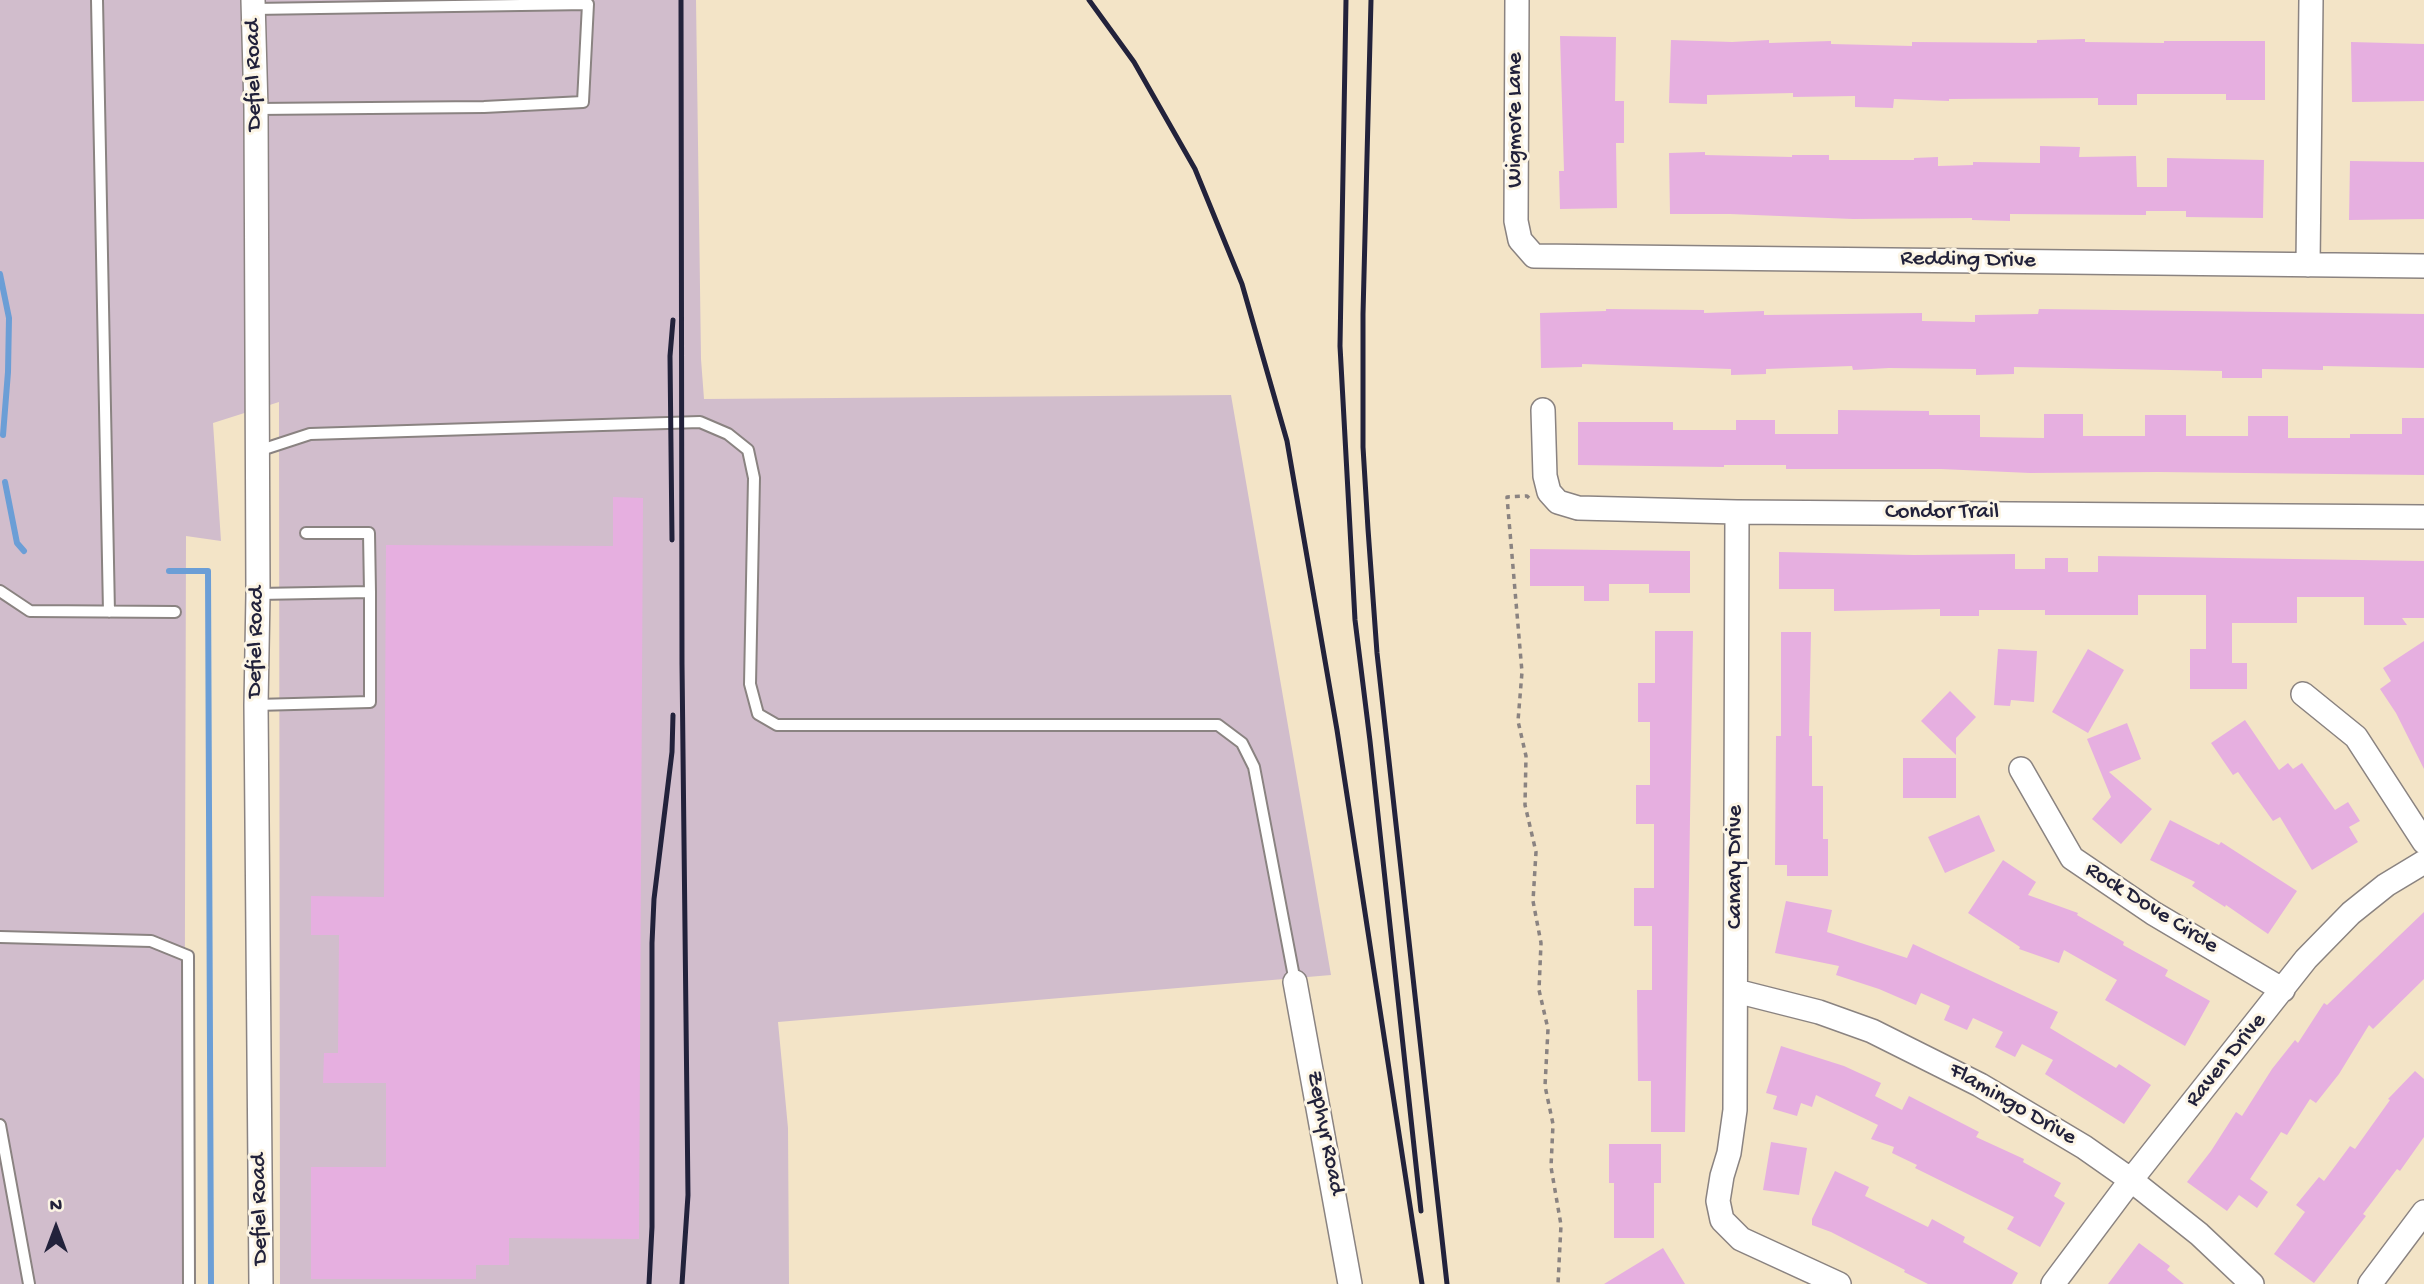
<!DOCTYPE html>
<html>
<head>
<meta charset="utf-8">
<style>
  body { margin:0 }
  #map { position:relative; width:2424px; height:1284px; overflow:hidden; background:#f3e4c7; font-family:"Gochi Hand",sans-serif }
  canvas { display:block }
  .north { position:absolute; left:21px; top:1193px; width:70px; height:70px; -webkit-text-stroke:5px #fcf5e5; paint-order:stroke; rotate:0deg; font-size:19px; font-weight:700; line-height:28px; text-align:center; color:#22223b }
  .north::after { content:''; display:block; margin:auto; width:24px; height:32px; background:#22223b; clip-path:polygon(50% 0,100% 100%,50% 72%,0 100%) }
</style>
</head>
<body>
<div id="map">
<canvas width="2424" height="1284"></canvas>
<div class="north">N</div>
</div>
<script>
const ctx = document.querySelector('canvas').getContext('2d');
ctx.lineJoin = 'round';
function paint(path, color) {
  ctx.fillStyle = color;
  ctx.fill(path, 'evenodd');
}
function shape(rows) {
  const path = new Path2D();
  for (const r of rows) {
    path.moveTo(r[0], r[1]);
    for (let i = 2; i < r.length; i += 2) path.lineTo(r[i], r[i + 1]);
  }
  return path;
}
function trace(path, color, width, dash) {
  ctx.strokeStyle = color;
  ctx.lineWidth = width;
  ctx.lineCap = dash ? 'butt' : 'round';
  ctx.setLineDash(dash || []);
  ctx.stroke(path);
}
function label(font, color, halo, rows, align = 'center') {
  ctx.font = font + ' "Gochi Hand",sans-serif';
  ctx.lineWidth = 6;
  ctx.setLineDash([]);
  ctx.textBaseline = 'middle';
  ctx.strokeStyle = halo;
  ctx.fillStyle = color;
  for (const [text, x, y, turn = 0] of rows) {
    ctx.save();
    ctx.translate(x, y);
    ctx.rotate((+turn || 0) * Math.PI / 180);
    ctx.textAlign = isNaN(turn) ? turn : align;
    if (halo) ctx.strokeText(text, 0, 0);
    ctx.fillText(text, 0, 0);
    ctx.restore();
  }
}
paint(shape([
  [0,0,696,0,701,359,704,399,1231,395,1331,975,778,1022,788,1128,789,1284,280,1284,279,402,213,423,221,541,186,536,184,1284,0,1284]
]), '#d1bdcc');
trace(shape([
  [0,274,9,318,8,372,3,435],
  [5,482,17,543,24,551],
  [169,571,208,571,211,1284]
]), '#6b9ed6', 6);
paint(shape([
  [1560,36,1616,37,1615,101,1624,101,1624,143,1616,143,1617,208,1560,209,1559,171,1564,171],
  [2085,39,2085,42,2164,43,2164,41,2265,41,2265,100,2226,100,2226,94,2137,94,2137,105,2098,105,2098,98,1949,99,1949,101,1894,99,1893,108,1855,107,1855,96,1793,97,1793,93,1707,95,1707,104,1669,103,1671,40,1732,42,1769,40,1769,43,1831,41,1831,44,1912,46,1912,42,2037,43,2037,40],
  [2351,42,2424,44,2424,101,2352,102],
  [2040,146,2080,147,2079,157,2136,156,2137,187,2167,187,2167,158,2264,160,2263,218,2186,217,2186,211,2146,211,2146,215,2010,214,2010,221,1972,220,1972,218,1853,219,1730,214,1670,214,1669,153,1705,152,1705,155,1792,157,1792,155,1829,155,1829,160,1914,160,1914,158,1938,157,1938,166,1973,165,1973,162,2040,163],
  [2350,161,2424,162,2424,219,2349,220],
  [1606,309,1704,310,1704,313,1764,311,1764,315,1922,313,1922,321,1975,322,1975,315,2038,314,2039,309,2424,314,2424,368,2323,366,2323,370,2262,369,2262,378,2222,378,2222,371,2014,367,2014,374,1976,375,1976,369,1889,368,1853,370,1852,366,1766,369,1766,374,1731,375,1731,369,1582,364,1582,367,1541,368,1540,313,1606,311],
  [1838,410,1929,411,1929,415,1980,415,1980,437,2044,438,2044,414,2083,414,2083,436,2145,436,2145,415,2186,415,2186,436,2248,436,2248,416,2288,416,2288,438,2350,438,2350,434,2402,434,2402,418,2424,418,2424,475,2158,472,2030,473,1941,469,1786,469,1786,465,1724,465,1724,467,1578,465,1578,422,1673,422,1673,430,1736,430,1736,420,1775,420,1775,434,1838,434],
  [613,497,643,498,639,1239,509,1238,509,1265,476,1265,476,1279,311,1279,311,1167,386,1167,386,1083,323,1083,324,1053,338,1053,339,935,311,935,311,896,384,897,386,545,613,546],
  [1530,549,1690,551,1690,593,1649,593,1649,584,1609,584,1609,601,1584,601,1584,586,1530,586],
  [1779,552,1914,555,2015,554,2015,569,2045,569,2045,558,2068,558,2068,572,2098,572,2098,556,2424,561,2424,618,2402,618,2407,625,2364,625,2364,597,2297,597,2297,623,2232,623,2232,663,2247,663,2247,689,2190,689,2190,649,2206,649,2206,595,2138,595,2138,615,2045,615,2045,610,1979,610,1979,616,1940,616,1940,609,1834,611,1834,589,1779,589],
  [1655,631,1693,631,1685,1132,1651,1132,1651,1081,1638,1081,1637,990,1652,990,1652,926,1634,926,1634,888,1654,888,1654,824,1636,824,1636,785,1650,785,1650,722,1638,722,1638,683,1655,683],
  [1781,632,1811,632,1809,736,1812,736,1812,786,1823,786,1823,839,1828,839,1828,876,1787,876,1787,865,1775,865,1776,736,1781,736],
  [2424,641,2424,769,2396,713,2380,689,2391,681,2383,668],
  [1998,649,2037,651,2034,702,2011,700,2010,706,1994,705],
  [2088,649,2124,670,2088,733,2052,712],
  [1950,691,1976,717,1956,738,1956,755,1921,721],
  [2245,720,2279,770,2288,763,2293,769,2302,763,2335,810,2348,802,2360,821,2349,827,2358,842,2312,870,2280,817,2273,821,2238,772,2233,775,2211,743],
  [2127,723,2141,759,2109,772,2152,809,2121,844,2092,819,2111,797,2087,739],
  [1903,758,1956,758,1956,798,1903,798],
  [1979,815,1995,851,1945,873,1928,837],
  [2170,820,2219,845,2221,842,2297,891,2268,934,2226,905,2225,907,2192,886,2195,882,2150,860],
  [2003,860,2036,882,2028,895,2078,913,2077,915,2124,942,2123,945,2168,970,2165,976,2210,1001,2185,1046,2105,1000,2117,980,2064,950,2059,963,2019,949,2020,947,1968,913],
  [1786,901,1832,910,1827,932,1907,958,1913,944,2022,995,2058,1012,2050,1028,2116,1068,2119,1064,2151,1085,2124,1124,2045,1074,2053,1060,2022,1044,2015,1057,1995,1047,2003,1032,1973,1018,1967,1030,1944,1020,1950,1006,1921,993,1916,1005,1879,989,1836,975,1839,966,1775,953],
  [2424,912,2424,979,2373,1029,2369,1025,2339,1074,2316,1103,2310,1099,2287,1135,2281,1132,2250,1179,2268,1192,2257,1208,2239,1195,2227,1211,2187,1182,2211,1151,2236,1112,2242,1116,2272,1069,2295,1040,2298,1043,2324,1003,2327,1005],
  [1781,1046,1844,1066,1881,1083,1875,1096,1902,1110,1909,1096,1979,1132,1976,1137,2024,1159,2023,1162,2061,1183,2054,1196,2065,1203,2040,1247,2007,1229,2014,1217,1915,1168,1917,1165,1892,1153,1894,1147,1871,1139,1878,1125,1816,1095,1812,1107,1801,1103,1797,1116,1773,1109,1777,1096,1766,1093],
  [2415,1071,2424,1079,2424,1137,2400,1171,2397,1169,2363,1214,2366,1216,2314,1283,2274,1254,2305,1212,2296,1205,2319,1177,2324,1181,2350,1146,2355,1149,2390,1100,2388,1099],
  [1771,1142,1807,1148,1799,1195,1763,1190],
  [1609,1144,1661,1144,1661,1183,1654,1183,1654,1238,1614,1238,1614,1183,1609,1183],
  [1835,1171,1869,1187,1865,1196,1928,1227,1932,1219,1965,1237,1963,1242,2018,1273,2012,1284,1928,1284,1904,1272,1905,1270,1831,1232,1812,1225,1812,1219],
  [2139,1243,2170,1266,2167,1270,2184,1284,2108,1284],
  [1663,1248,1685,1284,1604,1284]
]), '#e6afe0');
const lane = shape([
  [97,0,109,612],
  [253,9,588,4,583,102,484,107,256,109],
  [258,451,310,434,700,422,728,434,748,450,754,478,750,684,758,714,777,725,1218,725,1242,743,1254,767,1295,982],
  [0,591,30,611,175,612],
  [258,594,370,592,369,533,306,533],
  [256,705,370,702,370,592],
  [0,937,151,941,188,956,189,1284],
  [0,1125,29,1284]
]);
const street = shape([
  [253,0,256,109,258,594,256,705,261,1284],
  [1517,0,1516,221,1520,240,1534,256,2424,266],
  [2308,265,2311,0],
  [1543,410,1545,476,1549,492,1558,502,1578,508,1737,512,2424,517],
  [1737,512,1735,1110,1729,1153,1722,1176,1718,1201,1722,1220,1741,1239,1839,1284],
  [2303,694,2356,737,2424,842],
  [2021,769,2072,858,2153,913,2283,990],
  [1295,982,1350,1284],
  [1736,991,1819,1012,1872,1031,1980,1085,2084,1147,2131,1180,2199,1234,2252,1284],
  [2053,1284,2131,1180,2306,959,2351,913,2386,885,2424,862],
  [2370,1284,2424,1212]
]);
trace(lane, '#8a8381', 14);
trace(street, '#8a8381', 26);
trace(shape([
  [1529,498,1527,496,1507,497,1522,672,1518,721,1526,756,1525,805,1536,852,1533,901,1541,943,1539,990,1548,1029,1545,1086,1553,1124,1551,1167,1561,1225,1558,1284]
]), '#8a8381', 3.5, [5, 5]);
trace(lane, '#fff', 10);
trace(street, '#fff', 23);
trace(shape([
  [681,0,682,664,688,1195,682,1284],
  [1089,0,1134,62,1195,169,1242,284,1287,441,1337,730,1422,1284],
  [1346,0,1340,346,1355,620,1370,741,1421,1211],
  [1371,0,1363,314,1363,447,1368,529,1377,653,1447,1284],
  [672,540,670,356,673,320],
  [649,1284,652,1227,652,943,654,899,672,752,673,715]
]), '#22223b', 5);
label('23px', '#22223b', '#fcf5e5', [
  ["Defiel Road",255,75,-91],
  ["Wigmore Lane",1516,120,-90],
  ["Redding Drive",1968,261,1],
  ["Condor Trail",1942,513],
  ["Defiel Road",257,642,-89],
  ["Canary Drive",1736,867,-90],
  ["Rock Dove Circle",2151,909,32],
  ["Raven Drive",2227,1061,-51],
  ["Flamingo Drive",2012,1105,30],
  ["Zephyr Road",1324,1133,79],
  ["Defiel Road",261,1209,-91]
]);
</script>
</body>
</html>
